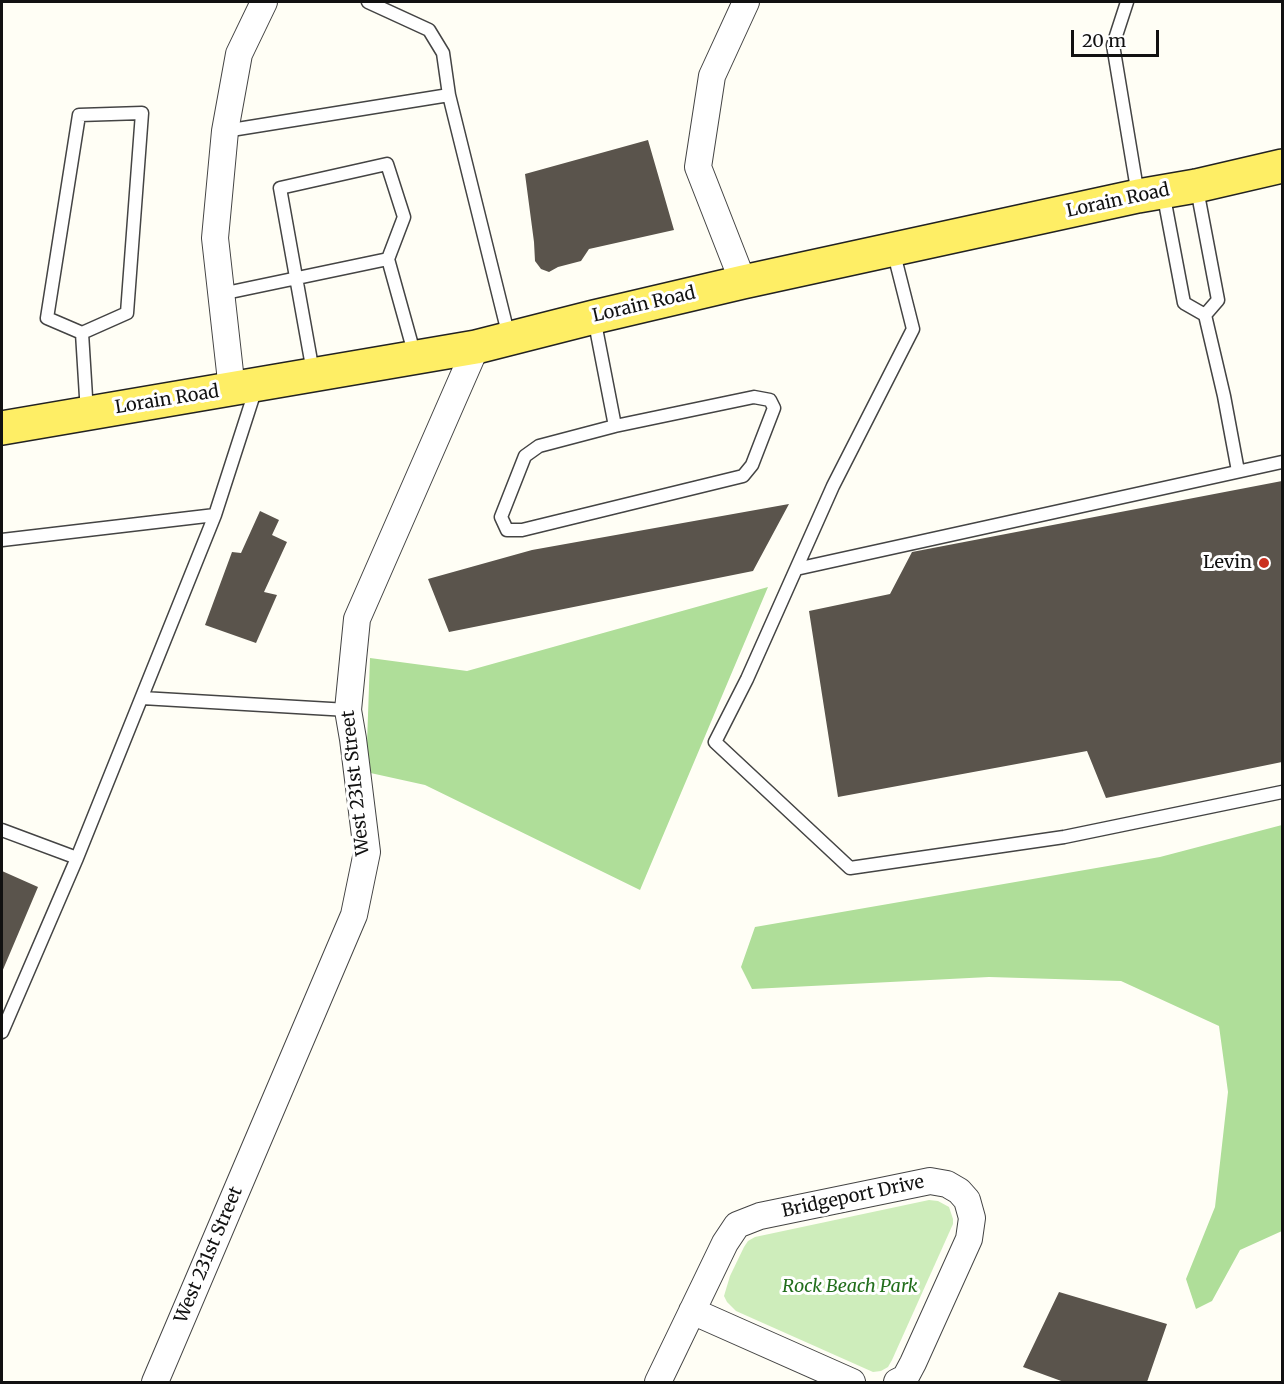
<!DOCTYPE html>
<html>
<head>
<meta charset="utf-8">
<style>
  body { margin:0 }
  #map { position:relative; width:1284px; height:1384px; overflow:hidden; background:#fffef5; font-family:Merriweather,serif }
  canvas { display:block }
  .frame { position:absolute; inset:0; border:3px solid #111; pointer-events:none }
  .scale { position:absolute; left:1071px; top:30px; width:88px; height:27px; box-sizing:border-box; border:3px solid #111; border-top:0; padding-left:8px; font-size:18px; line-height:21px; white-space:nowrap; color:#111; -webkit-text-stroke:4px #fff; paint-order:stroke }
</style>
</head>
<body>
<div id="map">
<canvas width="1284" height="1384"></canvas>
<div class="frame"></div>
<div class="scale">20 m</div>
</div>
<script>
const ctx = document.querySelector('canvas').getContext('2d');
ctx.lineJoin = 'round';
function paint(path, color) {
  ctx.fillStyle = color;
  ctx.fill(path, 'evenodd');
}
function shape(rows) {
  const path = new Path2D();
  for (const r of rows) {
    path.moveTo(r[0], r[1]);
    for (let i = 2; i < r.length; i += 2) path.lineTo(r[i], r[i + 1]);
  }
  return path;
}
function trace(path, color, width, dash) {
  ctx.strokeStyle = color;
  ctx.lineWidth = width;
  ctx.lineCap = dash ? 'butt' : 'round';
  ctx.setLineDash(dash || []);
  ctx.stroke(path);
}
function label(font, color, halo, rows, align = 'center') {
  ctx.font = font + ' Merriweather,serif';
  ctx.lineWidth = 6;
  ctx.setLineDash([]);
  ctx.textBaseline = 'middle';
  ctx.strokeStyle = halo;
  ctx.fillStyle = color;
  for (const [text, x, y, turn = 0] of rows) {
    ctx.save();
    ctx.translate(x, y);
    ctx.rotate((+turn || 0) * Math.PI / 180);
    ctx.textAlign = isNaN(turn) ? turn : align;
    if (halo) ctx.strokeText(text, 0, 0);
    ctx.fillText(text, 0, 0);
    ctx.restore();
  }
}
paint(shape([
  [929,1200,938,1201,949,1207,953,1219,953,1224,892,1360,888,1367,881,1371,873,1372,736,1311,727,1302,724,1296,730,1276,744,1247,748,1241,755,1237]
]), '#ceedbb');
paint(shape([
  [768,587,640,890,425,785,366,772,370,658,467,671],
  [1282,825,1282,1231,1240,1250,1212,1301,1196,1309,1186,1279,1215,1207,1228,1092,1219,1026,1121,981,989,977,752,989,741,967,755,927,1160,857]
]), '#afde99');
paint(shape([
  [648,140,674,230,589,249,581,261,558,267,549,272,541,269,535,261,534,242,525,174],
  [1282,481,1282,762,1106,798,1087,751,838,797,809,611,890,594,912,552],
  [789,504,753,571,449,632,428,579,532,550],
  [260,511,279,520,272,535,287,542,264,592,277,595,256,643,205,625,232,552,241,553],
  [2,871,38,887,2,972],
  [1059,1292,1167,1324,1147,1382,1064,1382,1023,1367]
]), '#5a544c');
const lane = shape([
  [368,2,429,30,443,53,449,95,509,337],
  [1127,2,1113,45,1138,195],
  [225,131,449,95],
  [1197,189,1218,300,1205,315],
  [1163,192,1184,303,1205,315,1224,396,1238,471],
  [893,250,913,329,833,486,747,679,715,742,850,868,1064,837,1282,792],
  [221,294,388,259],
  [594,318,615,426,539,446,525,456,501,517,507,530,522,530,743,476,752,465,774,408,770,400,754,397,615,426],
  [82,333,47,318,79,115,142,113,127,313,82,333,87,413],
  [313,372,280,188,387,164,404,217,388,259,415,356],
  [2,540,215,515],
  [796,569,1282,462],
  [142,698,348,710],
  [2,830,77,858,215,515,256,388],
  [2,1032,77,858]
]);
const street = shape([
  [743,282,698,167,712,76,746,2],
  [232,390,215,238,225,131,239,54,264,2],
  [692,1311,852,1382],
  [155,1382,354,915,367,852,353,739,348,710,357,619,476,347],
  [658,1382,725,1243,737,1225,760,1216,930,1181,947,1184,959,1191,967,1200,972,1218,969,1239,913,1363,905,1378,897,1382]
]);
const primary = shape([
  [2,428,476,347,594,317,743,282,1138,196,1196,186,1282,166]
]);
trace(lane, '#444', 15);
trace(street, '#444', 28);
trace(primary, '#222', 36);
trace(lane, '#fff', 12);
trace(street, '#fff', 26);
trace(primary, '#feee65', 33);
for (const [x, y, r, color] of [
  [1264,563,6,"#ca3020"]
]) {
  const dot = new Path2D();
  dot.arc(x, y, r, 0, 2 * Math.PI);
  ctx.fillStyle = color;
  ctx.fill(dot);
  trace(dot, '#fff', 2);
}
label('18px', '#111', '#fff', [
  ["Lorain Road",1118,201,-12],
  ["Lorain Road",644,305,-13],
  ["Lorain Road",167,400,-9],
  ["West 231st Street",356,783,-96],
  ["Bridgeport Drive",853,1197,-12],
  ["West 231st Street",209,1255,-67]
]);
label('18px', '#111', '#fff', [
  ["Levin",1252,563]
], 'right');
label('italic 18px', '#226e1c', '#fff', [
  ["Rock Beach Park",850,1287]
]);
</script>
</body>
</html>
